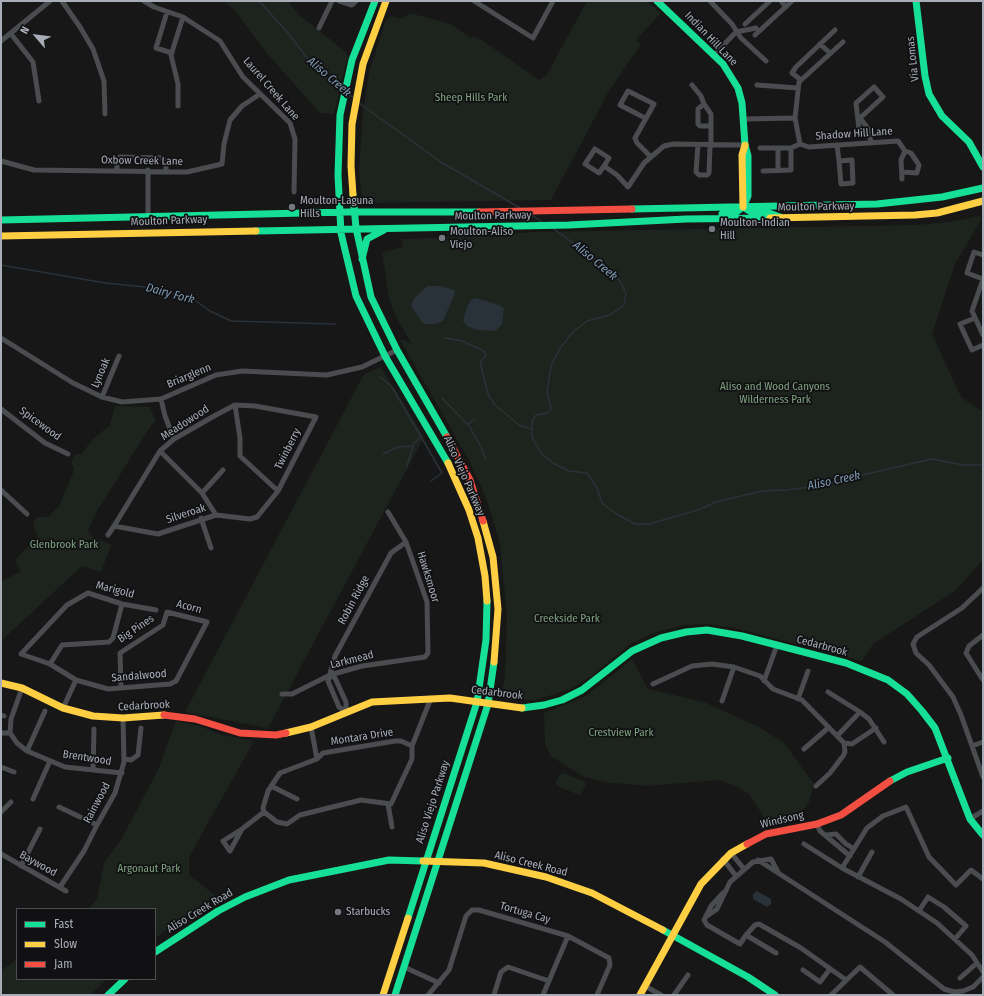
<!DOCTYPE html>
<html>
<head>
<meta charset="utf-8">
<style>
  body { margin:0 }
  #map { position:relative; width:984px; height:996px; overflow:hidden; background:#171717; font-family:"Fira Sans Condensed",sans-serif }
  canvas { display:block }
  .frame { position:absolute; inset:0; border:2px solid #a8adb8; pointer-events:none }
  .legend { position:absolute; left:16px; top:908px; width:140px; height:72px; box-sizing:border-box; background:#111113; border:1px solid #4d4f55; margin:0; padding:5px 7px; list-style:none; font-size:12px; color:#a8adb8 }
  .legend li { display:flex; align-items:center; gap:8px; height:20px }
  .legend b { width:20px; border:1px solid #4d4f55 }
  .north { position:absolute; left:16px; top:16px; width:40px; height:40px; -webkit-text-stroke:3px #111113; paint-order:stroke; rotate:298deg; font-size:11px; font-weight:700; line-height:16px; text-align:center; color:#a8adb8 }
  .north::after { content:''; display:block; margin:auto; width:14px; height:18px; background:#a8adb8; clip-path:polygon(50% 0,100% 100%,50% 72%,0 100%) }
</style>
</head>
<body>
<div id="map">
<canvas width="984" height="996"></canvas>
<div class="frame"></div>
<ul class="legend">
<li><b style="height:5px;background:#16e098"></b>Fast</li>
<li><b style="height:5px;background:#ffcf43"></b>Slow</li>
<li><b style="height:5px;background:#f24e42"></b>Jam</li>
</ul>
<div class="north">N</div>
</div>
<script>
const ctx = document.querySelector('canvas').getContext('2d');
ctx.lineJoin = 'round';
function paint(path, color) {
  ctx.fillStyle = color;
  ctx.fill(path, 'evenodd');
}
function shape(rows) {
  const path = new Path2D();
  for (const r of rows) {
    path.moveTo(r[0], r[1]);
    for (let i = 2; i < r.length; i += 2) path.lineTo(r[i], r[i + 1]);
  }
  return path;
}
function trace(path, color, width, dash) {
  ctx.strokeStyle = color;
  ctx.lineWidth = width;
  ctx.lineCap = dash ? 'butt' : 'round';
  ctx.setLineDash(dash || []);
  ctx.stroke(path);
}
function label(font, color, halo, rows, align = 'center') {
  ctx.font = font + ' "Fira Sans Condensed",sans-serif';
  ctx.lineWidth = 3.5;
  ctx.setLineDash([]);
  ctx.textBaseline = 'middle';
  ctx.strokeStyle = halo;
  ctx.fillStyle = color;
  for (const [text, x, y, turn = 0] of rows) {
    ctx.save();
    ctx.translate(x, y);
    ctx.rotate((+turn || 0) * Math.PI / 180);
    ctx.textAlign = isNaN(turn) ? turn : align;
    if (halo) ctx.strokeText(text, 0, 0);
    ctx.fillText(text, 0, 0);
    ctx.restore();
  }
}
paint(shape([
  [223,1,288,1,298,14,346,52,348,56,334,114,320,113,265,51,235,10],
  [587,1,646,1,661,13,636,40,641,44,609,91,551,200,368,203,362,199,359,171,363,111,369,73,386,19,388,20,390,16,401,19,410,13,451,24,470,38,474,37,482,40,539,80,546,76],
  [980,216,981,220,955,264,932,334,961,397,983,412,983,560,956,590,873,644,862,661,734,628,708,624,685,625,656,632,630,644,592,676,570,689,536,700,504,700,501,695,505,676,507,616,500,545,492,516,484,493,469,460,400,340,403,340,412,344,396,317,389,298,382,252,403,247,401,239,435,238,535,232,917,225,949,222],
  [381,367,424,437,268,728,185,712,364,374],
  [115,406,150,407,156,422,152,424,97,511,88,530,91,536,111,545,101,572,82,566,1,641,1,582,21,571,15,560,38,536,33,525,36,517,48,517,59,506,73,473,74,468,71,463,75,455,82,453,93,439,110,425],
  [632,659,648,689,704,702,757,726,784,743,814,784,809,802,797,819,769,825,749,794,734,785,718,780,646,786,604,782,582,776,551,756,545,744,544,713,586,696],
  [176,721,200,726,222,735,254,741,189,857,189,875,216,896,167,929,155,939,155,909,88,909,97,899,104,863,121,840,158,770],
  [563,773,584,781,586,784,582,793,579,795,557,786,556,783,559,775],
  [17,959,17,979,107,979,90,995,1,995,1,971]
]), '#1d241e');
paint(shape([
  [428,286,441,286,454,290,455,293,443,321,436,324,426,324,422,322,411,306,414,298],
  [476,298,499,305,504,308,502,324,495,331,477,330,467,326,463,321,467,307,471,300],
  [757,891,771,899,771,904,767,907,753,899,753,894]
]), '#2a3239');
trace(shape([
  [259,1,288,33,314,67,344,91],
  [347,93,355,99],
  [359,103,441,162,520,208],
  [530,214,542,222],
  [554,229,610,270,619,280,626,293,624,305,610,315,587,321,574,331,560,348,551,366,547,392,551,409,548,413,536,415,532,421,532,437,541,453,553,463,569,471,587,473,597,488,602,503,615,513,635,524,649,524,698,510,716,502,762,491,786,490,810,487,932,459,963,465,983,465],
  [1,265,105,283,155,288,192,298,210,311,231,321,335,324],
  [445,338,462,341,484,351,486,355,481,361,481,366,488,394,494,404,519,425,531,429],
  [380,377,392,387,442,473,431,481],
  [442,398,467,424],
  [475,419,468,424,481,447,486,460],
  [383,454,398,447,413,446],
  [407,466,414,443,421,437]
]), '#2a3239', 1.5);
trace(shape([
  [62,1,80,27,93,49,104,81,105,114],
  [144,1,154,7,183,17,220,41,243,77,290,123,295,139,294,192],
  [339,1,352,5,356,1],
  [474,1,533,38,553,1],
  [710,1,732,24,741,38,766,61],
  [781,1,786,7],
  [167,12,156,48,172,53],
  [745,24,770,1],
  [319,28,332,1],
  [11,34,33,62,39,101],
  [755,35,792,1],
  [1,41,50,1],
  [820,44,830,53],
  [714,55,736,32,756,28],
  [801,80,792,73,796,67,835,30],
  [692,85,701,96,704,104,711,114,711,146],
  [757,85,798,88],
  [704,104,698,109,698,124,700,126,711,126],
  [178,106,178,84,171,55,183,17],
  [645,118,620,105,628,91,654,104,635,138,637,143,650,156],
  [858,118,860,118,869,130,871,143],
  [745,119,795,118],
  [859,129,856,103,874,87,883,97,860,118],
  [800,144,809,147,898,141,905,151,911,153,919,165,917,173,902,172],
  [800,144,795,118,799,82,843,42],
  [698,145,696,172,699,175,707,175,709,173,710,146],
  [837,145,839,161,841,184,853,183,852,160,839,161],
  [760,148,791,148,800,144],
  [778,148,778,170],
  [1,161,34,170,187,172,222,164,224,144,230,120,242,106,260,94],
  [604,166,599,173,585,164,595,149,609,158,604,166,617,175,628,187,644,163,664,146,673,144,745,145],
  [117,170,117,161,120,157,163,158,166,161,166,171],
  [763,171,791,170,791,148],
  [902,179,901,160,905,151],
  [148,218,148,170],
  [983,279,972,311,983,335],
  [983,279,967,273,974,252,983,255],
  [975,318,960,324,972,350,983,345],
  [1,338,73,383,102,397,122,402,161,399,216,375,242,371,327,375,362,367,397,350],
  [102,397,119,356],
  [161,399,165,416,174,439],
  [235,405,240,438,240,456,278,491],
  [1,409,45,443,68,454],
  [160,451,202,493,216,515],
  [1,490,27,514],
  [202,493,223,470],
  [201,518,211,548],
  [108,535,114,526,160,451,174,439,216,415,235,405,255,406,316,417,278,491,257,517,250,519,216,515,158,534,114,526],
  [983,588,962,608,917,637,913,644,916,653,929,665,953,697,961,715,983,777],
  [983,635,969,646,966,653,983,680],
  [50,664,62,645,109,642,113,638,122,604],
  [330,675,335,678,346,702,346,712],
  [764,681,777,645],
  [653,684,692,666,712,664,734,667,760,676,773,689,802,700,844,743],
  [22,688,11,719,10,733,17,743,27,751,65,767,122,773],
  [121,688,120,653,163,625,167,612,207,622,176,681,170,684,108,689,76,680,50,664,21,654,67,605,88,593,122,604,156,610],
  [828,692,860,712,869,719,884,742],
  [282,694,292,694,330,675,362,666,425,657,428,653,427,602,406,542,388,512],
  [798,699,808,671],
  [722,701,734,667],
  [63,708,76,680],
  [346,712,339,707,328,681,335,656,391,553,406,542],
  [1,715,4,716],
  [311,727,317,759],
  [1,733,10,733],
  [837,736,860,712],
  [412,746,401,741,395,741,323,753,317,759,280,773,268,791,263,808,264,812,277,822,287,824,300,815,361,800,391,804,412,759,412,746,431,698],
  [972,746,983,742],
  [804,749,828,728],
  [27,751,45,711],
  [124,759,131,760,138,755,141,728],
  [1,767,14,772],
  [93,770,94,729],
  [271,786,297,799],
  [816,786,830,773,843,756,845,752,844,743,852,744,876,728],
  [33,799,50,761],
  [388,804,392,827],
  [59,807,97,825],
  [1,812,11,802],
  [970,819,983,811],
  [817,824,820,831,850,856],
  [242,829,230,851,223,841,242,829,264,812],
  [827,835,836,834,846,844,854,849],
  [804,844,842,868],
  [731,853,744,869],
  [1,854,66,891],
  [723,859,736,876],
  [758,860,885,942,944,989,954,992,963,991,973,987,983,977],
  [21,866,40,829],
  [858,877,872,852],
  [983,879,971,870,956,885,929,857,906,807,883,816,867,828,842,868,901,899,937,923,972,955,983,972],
  [60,887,84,851,97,825,115,793,124,762,123,718],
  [723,893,711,906,704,920,707,925,740,944,746,935,755,925,759,924,801,948,846,980],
  [919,911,928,897,944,907,966,926,955,939],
  [707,916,717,909,730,882,753,862,771,859,778,872],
  [746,935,776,953],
  [404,967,439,983],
  [803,970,820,982,830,969],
  [960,978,977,963],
  [645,986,661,995],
  [428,995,449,970,466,916,472,910,479,910,568,936,609,958,610,965,597,995],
  [494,995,501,972,508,967,549,981],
  [543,995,568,936],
  [674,995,688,975],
  [831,995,860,967,893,995]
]), '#4b4c50', 5);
trace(shape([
  [375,1,352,60,340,115,338,175,341,233,356,296,385,356,448,463],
  [657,1,723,64,738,88,742,103,745,145,748,156,748,196,743,207],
  [916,1,925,76,929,94,942,116,969,142,983,167],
  [353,195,356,228,371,297,397,350,447,437],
  [632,209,877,204,942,197,983,188],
  [722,214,735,213,743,207,753,213,769,213,780,217],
  [1,220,348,212,479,212],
  [256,231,569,225,686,219,770,218],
  [362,259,367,239,384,230],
  [522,708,544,705,562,700,582,690,632,651,661,638,686,632,707,630,742,636,846,663,888,680,907,694,922,711,935,728,970,819,983,835],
  [890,781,907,772,948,758],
  [408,918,477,702,486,640,487,601],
  [663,930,748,977,775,995],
  [155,952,218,911,245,897,289,880,389,860,423,861],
  [108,995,125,979],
  [395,995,488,704,494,662]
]), '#16e098', 7);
trace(shape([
  [353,195,351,166,352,124,363,64,386,1],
  [743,207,742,155,745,145],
  [770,218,915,215,937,213,983,201],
  [1,236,256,231],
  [448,463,469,510,478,538,485,576,487,601],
  [483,521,493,557,498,609,494,662],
  [1,683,22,688,63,708,93,716,123,718,164,715],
  [286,733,311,727,372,702,450,698,522,708],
  [423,861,484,863,546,877,592,893,663,930],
  [383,995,408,918],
  [640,995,701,884,731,853,747,844]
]), '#ffcf43', 7);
trace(shape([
  [479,212,632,209],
  [447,437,470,480,483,521],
  [164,715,195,719,240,733,276,735,286,733],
  [747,844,766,834,817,824,841,815,890,781]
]), '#f24e42', 7);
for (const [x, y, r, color] of [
  [292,207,4,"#757880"],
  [712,229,4,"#757880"],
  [442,238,4,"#757880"],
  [338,912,4,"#757880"]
]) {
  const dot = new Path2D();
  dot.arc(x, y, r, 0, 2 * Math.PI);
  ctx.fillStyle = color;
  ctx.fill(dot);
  trace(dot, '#111113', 1.5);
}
label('11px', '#a8adb8', '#111113', [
  ["Indian Hill Lane",711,39,46],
  ["Via Lomas",913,59,-96],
  ["Laurel Creek Lane",271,89,49],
  ["Shadow Hill Lane",854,134,-4],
  ["Oxbow Creek Lane",142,161,1],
  ["Moulton Parkway",816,207,-1],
  ["Moulton Parkway",493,216,-1],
  ["Moulton Parkway",169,221,-2],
  ["Lynoak",101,373,-67],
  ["Briarglenn",189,376,-23],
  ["Meadowood",185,423,-33],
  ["Spicewood",40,424,36],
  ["Twinberry",288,449,-63],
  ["Aliso Viejo Parkway",464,476,66],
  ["Silveroak",186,514,-18],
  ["Hawksmoor",428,577,73],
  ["Marigold",115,590,15],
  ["Robin Ridge",354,600,-62],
  ["Acorn",189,607,15],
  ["Big Pines",136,629,-34],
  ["Cedarbrook",822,646,15],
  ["Larkmead",352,660,-14],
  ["Sandalwood",139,676,-5],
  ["Cedarbrook",497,693,7],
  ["Cedarbrook",144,706,-3],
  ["Montara Drive",362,737,-9],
  ["Brentwood",87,758,9],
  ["Aliso Viejo Parkway",433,802,-72],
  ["Rainwood",97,803,-62],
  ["Windsong",782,820,-13],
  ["Baywood",38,864,29],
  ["Aliso Creek Road",531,864,14],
  ["Aliso Creek Road",200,911,-31],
  ["Tortuga Cay",525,913,16]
]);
label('11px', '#7fa381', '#111113', [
  ["Sheep Hills Park",471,98],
  ["Aliso and Wood Canyons",775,387],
  ["Wilderness Park",775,400],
  ["Glenbrook Park",64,545],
  ["Creekside Park",567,619],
  ["Crestview Park",621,733],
  ["Argonaut Park",149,869]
]);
label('11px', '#a8adb8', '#111113', [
  ["Moulton-Laguna",300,201],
  ["Hills",300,214],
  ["Moulton-Indian",720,223],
  ["Hill",720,236],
  ["Moulton-Aliso",450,232],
  ["Viejo",450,245],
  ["Starbucks",346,912]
], 'left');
label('italic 12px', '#7f9bb3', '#111113', [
  ["Aliso Creek",329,77,41],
  ["Aliso Creek",595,261,40],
  ["Dairy Fork",170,294,15],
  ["Aliso Creek",834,481,-12]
]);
</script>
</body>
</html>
